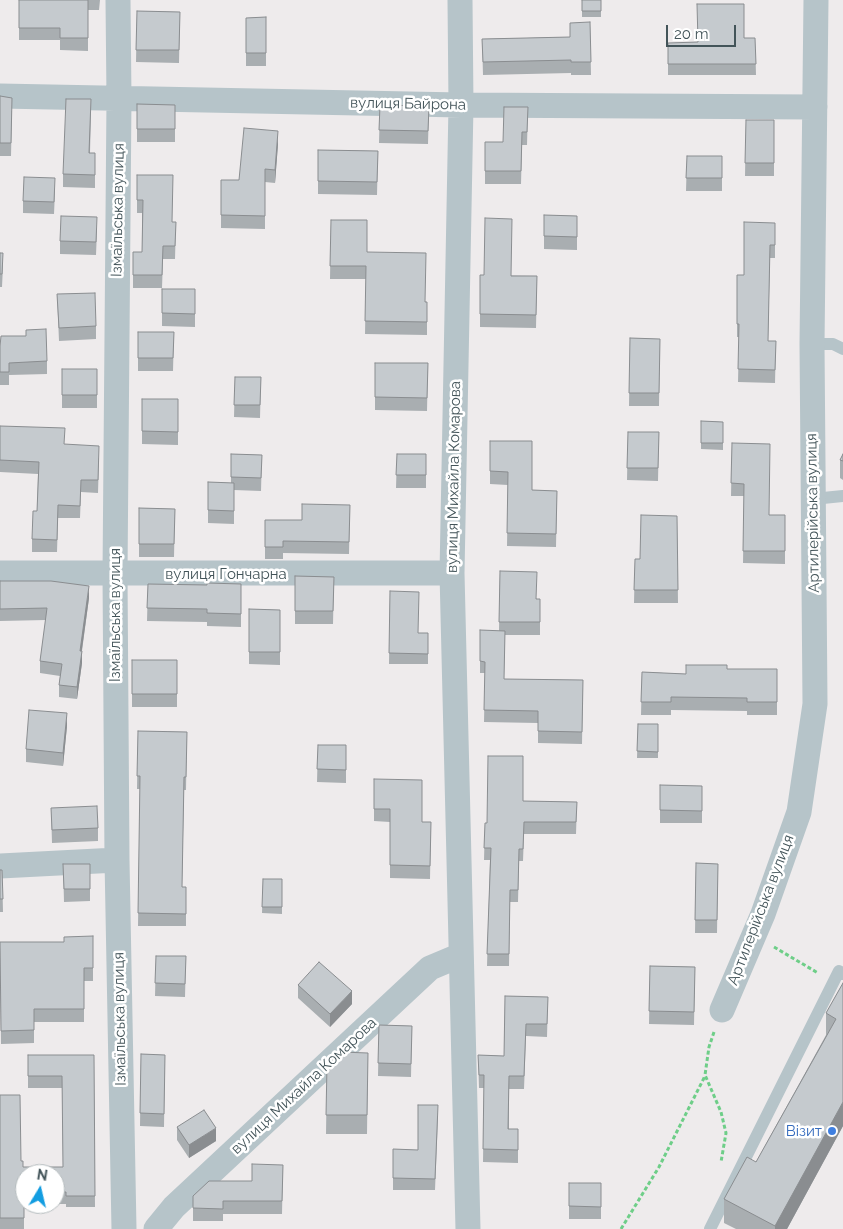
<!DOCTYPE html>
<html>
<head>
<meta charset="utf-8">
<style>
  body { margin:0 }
  #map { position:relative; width:843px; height:1229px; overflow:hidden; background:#eeebec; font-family:Raleway,sans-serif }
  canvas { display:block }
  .north { position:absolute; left:15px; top:1164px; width:50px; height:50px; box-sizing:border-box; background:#fff; border:1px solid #b4bbbd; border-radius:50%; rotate:9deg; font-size:14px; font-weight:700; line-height:20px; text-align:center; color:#435459 }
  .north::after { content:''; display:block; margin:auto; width:18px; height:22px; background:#139de1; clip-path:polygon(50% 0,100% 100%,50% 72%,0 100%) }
  .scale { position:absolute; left:666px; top:25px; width:70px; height:22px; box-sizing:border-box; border:2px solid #435459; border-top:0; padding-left:6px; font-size:15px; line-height:18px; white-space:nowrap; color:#435459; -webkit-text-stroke:4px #fff; paint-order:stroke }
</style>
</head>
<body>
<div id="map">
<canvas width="843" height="1229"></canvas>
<div class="north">N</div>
<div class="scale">20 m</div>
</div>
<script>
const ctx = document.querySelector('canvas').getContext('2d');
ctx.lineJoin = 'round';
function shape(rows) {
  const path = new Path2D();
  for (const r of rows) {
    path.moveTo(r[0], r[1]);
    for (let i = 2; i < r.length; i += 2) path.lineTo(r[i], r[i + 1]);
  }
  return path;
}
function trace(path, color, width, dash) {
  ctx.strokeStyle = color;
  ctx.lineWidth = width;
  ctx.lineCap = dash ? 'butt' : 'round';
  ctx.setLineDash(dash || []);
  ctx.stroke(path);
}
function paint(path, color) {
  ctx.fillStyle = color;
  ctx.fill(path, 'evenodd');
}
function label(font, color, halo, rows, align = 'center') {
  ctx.font = font + ' Raleway,sans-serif';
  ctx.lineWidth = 5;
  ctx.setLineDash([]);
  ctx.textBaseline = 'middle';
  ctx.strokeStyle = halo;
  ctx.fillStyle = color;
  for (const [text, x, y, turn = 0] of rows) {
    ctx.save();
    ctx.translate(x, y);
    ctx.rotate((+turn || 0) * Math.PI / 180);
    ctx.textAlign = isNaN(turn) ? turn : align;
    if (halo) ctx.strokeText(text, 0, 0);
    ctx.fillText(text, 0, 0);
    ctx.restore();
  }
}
trace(shape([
  [774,947,818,973],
  [714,1032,709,1047,705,1075,721,1112,726,1133,721,1162],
  [621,1229,659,1167,705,1076]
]), '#6ece88', 3, [4, 2.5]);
trace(shape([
  [812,344,833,344,843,349],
  [813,499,843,496],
  [710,1229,839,971,843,974]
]), '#b6c4c9', 12);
trace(shape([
  [118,0,119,98,115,574,117,860,124,1229],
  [460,0,461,105,452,573,468,1229],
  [0,96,461,105,815,107],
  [0,573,452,573],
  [0,866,117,860],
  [722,1010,763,914,799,812,815,704,812,344,816,0],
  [156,1229,174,1207,430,968,461,955]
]), '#b6c4c9', 25);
paint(shape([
  [19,0,100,0,99,10,88,10,88,51,60,50,60,40,19,40],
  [582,0,601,0,601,17,582,17],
  [137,11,180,12,179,63,136,62],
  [266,17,266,66,246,66,246,18],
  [590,22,591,75,571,75,571,73,483,75,482,39,570,37],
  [744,38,755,38,756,75,668,75,668,43,698,42],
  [0,96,12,111,11,156,0,156],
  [137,104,175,105,175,142,137,142],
  [380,105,429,106,428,144,379,143],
  [528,107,527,145,522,145,521,184,485,184,485,142,503,142],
  [91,112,90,153,95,153,95,188,63,187,63,174],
  [746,120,774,120,774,176,745,176],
  [278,144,275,183,265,182,265,229,221,228,221,180,239,180],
  [318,150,378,151,377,195,318,194],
  [687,156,722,156,722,191,686,191],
  [137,175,172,222,176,222,175,259,163,259,162,288,133,288,133,252,142,252,142,213,137,213],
  [55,191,54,214,23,213,23,201],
  [544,215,577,216,577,250,544,249],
  [331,220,367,252,426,302,427,302,427,335,365,334,366,279,330,279],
  [775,223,775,258,770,258,768,341,776,341,775,383,738,382,739,337,737,337,737,275,744,275],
  [97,230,96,255,60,254,60,241],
  [0,253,3,266,2,287,0,287],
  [480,275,537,276,536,328,480,327],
  [162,289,195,289,195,327,162,326],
  [57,294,96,326,96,339,59,341],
  [138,332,174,332,173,371,138,371],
  [630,338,660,339,659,406,629,406],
  [0,346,47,361,47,374,9,375,9,385,0,385],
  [375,363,428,363,427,411,375,410],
  [62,369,97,369,97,408,62,408],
  [235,377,261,377,260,418,234,417],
  [142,399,178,399,178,445,142,444],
  [701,421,723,422,723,450,701,449],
  [0,426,64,444,99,458,98,493,81,492,80,518,58,518,57,552,32,552,32,539,37,511,38,474,0,472],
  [628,432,659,432,658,481,627,480],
  [490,441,532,490,557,491,556,547,507,546,508,485,490,484],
  [732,443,769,515,785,515,785,564,743,563,744,496,731,496],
  [231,454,262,455,261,491,234,490,234,524,208,523,208,482,231,483],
  [397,454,426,454,426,488,396,488],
  [843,454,843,480,840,478,840,460],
  [350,505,349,554,283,553,283,559,265,559,265,520,302,520],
  [139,508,175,509,174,557,139,557],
  [677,516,678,603,634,603,635,559,640,559],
  [500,571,537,599,540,599,540,635,505,635,504,679,583,680,582,744,538,743,538,723,484,722,485,673,480,673,480,630,499,631],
  [295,576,334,577,333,624,295,624],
  [0,581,89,598,82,651,82,663,77,699,59,697,59,685,60,676,40,673,40,661,46,620,0,621],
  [148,584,207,585,241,584,241,627,207,626,207,622,147,621],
  [390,591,418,633,428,633,428,664,389,664],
  [249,609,280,610,280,665,249,664],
  [132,660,177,660,177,707,132,707],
  [727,669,777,669,777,715,747,715,747,711,671,710,671,715,641,715,642,672,686,674],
  [638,724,658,724,658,758,637,758],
  [67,726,63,766,26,762,26,749],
  [138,731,187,732,186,790,184,790,182,887,186,887,186,926,138,926,140,789,137,789],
  [318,745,346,745,346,783,317,782],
  [374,779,422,822,431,822,430,879,390,878,390,822,374,821],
  [660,785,702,786,702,823,660,823],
  [523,801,577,802,576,834,524,834,523,861,519,861,518,902,510,902,509,966,487,966,490,860,484,860,485,823,487,823],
  [51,808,98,828,98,841,52,843],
  [696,863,718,864,717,933,695,933],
  [63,864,90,864,90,901,64,902],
  [0,870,2,870,3,912,0,912],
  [263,879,282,879,282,914,262,913],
  [93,936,93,981,84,981,84,1022,34,1022,34,1043,1,1044,0,942,64,942],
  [156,956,186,956,185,997,155,996],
  [650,966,695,967,694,1025,649,1024],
  [843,983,843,1126,787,1229,736,1229,724,1223,724,1199,756,1162,826,1035,826,1013],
  [298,985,352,1004,330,1027,298,998],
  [505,996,548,997,547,1037,526,1036,524,1089,509,1089,509,1129,518,1129,518,1163,483,1162,484,1088,479,1088,478,1055,504,1056],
  [379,1025,412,1026,411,1077,378,1076],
  [368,1053,367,1134,326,1134,327,1065],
  [141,1054,165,1055,164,1127,140,1126],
  [28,1055,94,1055,95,1207,66,1207,66,1204,55,1204,55,1174,25,1174,25,1204,24,1204,24,1229,0,1229,0,1095,21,1161,23,1167,63,1167,62,1088,28,1088],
  [438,1116,435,1190,393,1190,393,1149,418,1150],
  [177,1127,216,1141,189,1158,177,1140],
  [283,1165,282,1214,223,1214,223,1221,193,1221,193,1196,252,1181],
  [569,1183,601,1183,601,1219,569,1219]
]), '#a9aeb1');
paint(shape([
  [278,131,278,144,275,183,275,170],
  [89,586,89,598,80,663,80,651],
  [82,651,82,663,77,699,77,687],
  [67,713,67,726,63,766,63,753],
  [352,991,352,1004,330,1027,330,1014],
  [843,1102,843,1126,787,1229,775,1229,775,1226],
  [216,1128,216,1141,189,1158,189,1145]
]), '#8a8d90');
const building = shape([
  [19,0,88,0,88,38,60,38,60,28,19,28,19,0],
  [582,0,601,0,601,11,582,11,582,0],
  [697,4,744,4,744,38,755,38,756,64,668,64,668,43,698,42,697,4],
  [137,11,180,12,179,50,136,50,137,11],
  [266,17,266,53,246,53,246,18,266,17],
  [590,22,591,62,571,62,571,60,483,62,482,39,570,37,570,23,590,22],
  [0,96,12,98,11,143,0,143,0,96],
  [66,99,91,99,89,153,95,153,95,175,63,174,66,99],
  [137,104,175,105,175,129,137,129,137,104],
  [380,105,429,106,428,131,379,130,380,105],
  [504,107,528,107,527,132,522,132,521,171,485,171,485,142,503,142,504,107],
  [746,120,774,120,774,163,745,163,746,120],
  [244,128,278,131,275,170,265,169,265,216,221,215,221,180,239,180,244,128],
  [318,150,378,151,377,182,318,181,318,150],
  [687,156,722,156,722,178,686,178,687,156],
  [137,175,173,175,172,222,176,222,175,246,163,246,162,275,133,275,133,252,142,252,143,200,137,200,137,175],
  [24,177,55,178,54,202,23,201,24,177],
  [544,215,577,216,577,237,544,236,544,215],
  [61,216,97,217,96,242,60,241,61,216],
  [485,218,512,219,511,276,537,276,536,315,480,314,480,275,484,275,485,218],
  [331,220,367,220,367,252,426,253,425,302,427,302,427,322,365,321,366,266,330,266,331,220],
  [744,222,775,223,775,245,770,245,768,341,776,341,775,370,738,369,739,324,737,324,737,275,744,275,744,222],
  [0,253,3,253,2,274,0,274,0,253],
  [162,289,195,289,195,314,162,313,162,289],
  [95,293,96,326,59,328,57,294,95,293],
  [46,329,47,361,9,363,9,372,0,372,0,346,1,336,26,336,26,330,46,329],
  [138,332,174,332,173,358,138,358,138,332],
  [630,338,660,339,659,393,629,393,630,338],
  [375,363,428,363,427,398,375,397,375,363],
  [62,369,97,369,97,395,62,395,62,369],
  [235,377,261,377,260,405,234,405,235,377],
  [142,399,178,399,178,432,142,431,142,399],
  [701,421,723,422,723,443,701,443,701,421],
  [0,426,65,428,64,444,99,446,98,480,81,480,80,506,58,505,57,540,32,539,33,511,37,511,39,462,0,460,0,426],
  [628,432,659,432,658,468,627,468,628,432],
  [490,441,532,441,532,490,557,491,556,534,507,533,508,472,490,471,490,441],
  [732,443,770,444,769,515,785,515,785,551,743,551,744,484,731,483,732,443],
  [231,454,262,455,261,478,231,477,231,454],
  [397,454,426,454,426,475,396,475,397,454],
  [843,454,843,461,840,460,843,454],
  [208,482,234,483,234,511,208,510,208,482],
  [302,504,350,505,349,542,283,541,283,547,265,547,265,520,302,520,302,504],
  [139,508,175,509,174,544,139,544,139,508],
  [641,515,677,516,678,590,634,590,635,559,640,559,641,515],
  [500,571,537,572,536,599,540,599,540,622,499,622,500,571],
  [295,576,334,577,333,611,295,611,295,576],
  [0,581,51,581,89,586,80,651,82,651,77,687,59,685,62,664,40,661,47,608,0,609,0,581],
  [207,583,241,584,241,614,207,613,207,609,147,608,148,584,207,585,207,583],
  [390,591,419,592,418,633,428,633,428,654,389,653,390,591],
  [249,609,280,610,280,652,249,652,249,609],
  [480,630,505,631,504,679,583,680,582,732,538,731,538,711,484,710,485,662,480,661,480,630],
  [132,660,177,660,177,694,132,694,132,660],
  [686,665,727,665,727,669,777,669,777,702,747,702,747,698,671,697,671,702,641,702,642,672,686,674,686,665],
  [29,710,67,713,63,753,26,749,29,710],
  [638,724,658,724,658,752,637,751,638,724],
  [138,731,187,732,186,777,184,777,182,887,186,887,186,914,138,913,140,776,137,776,138,731],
  [318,745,346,745,346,770,317,769,318,745],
  [488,756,523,756,523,801,577,802,576,822,524,822,523,849,519,849,518,890,510,890,509,954,487,954,491,848,484,848,485,823,487,823,488,756],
  [374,779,422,780,422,822,431,822,430,866,390,865,390,809,374,809,374,779],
  [660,785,702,786,702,811,660,810,660,785],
  [97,806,98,828,52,830,51,808,97,806],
  [696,863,718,864,717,920,695,920,696,863],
  [63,864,90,864,90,889,64,889,63,864],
  [0,870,2,870,3,899,0,899,0,870],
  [263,879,282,879,282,907,262,907,263,879],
  [93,936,93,968,84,968,84,1009,34,1009,34,1030,1,1031,0,942,64,942,64,937,93,936],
  [156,956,186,956,185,984,155,983,156,956],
  [319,962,352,991,330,1014,298,985,319,962],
  [650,966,695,967,694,1012,649,1011,650,966],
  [843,983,843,1102,775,1226,724,1199,747,1157,756,1162,836,1019,826,1013,843,983],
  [505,996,548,997,547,1024,526,1024,524,1076,509,1076,508,1129,518,1129,518,1150,483,1149,484,1075,479,1075,478,1055,504,1056,505,996],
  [379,1025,412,1026,411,1064,378,1063,379,1025],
  [341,1052,368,1053,367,1115,326,1115,327,1065,341,1052],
  [141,1054,165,1055,164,1114,140,1113,141,1054],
  [28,1055,94,1055,95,1196,66,1196,66,1192,55,1192,55,1174,25,1174,25,1192,24,1192,24,1218,0,1218,0,1095,20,1095,21,1161,23,1161,23,1167,63,1167,62,1076,28,1076,28,1055],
  [418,1105,438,1105,435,1179,393,1178,393,1149,418,1150,418,1105],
  [204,1110,216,1128,189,1145,177,1127,204,1110],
  [252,1164,283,1165,282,1201,223,1201,223,1209,193,1208,193,1196,209,1181,252,1181,252,1164],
  [569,1183,601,1183,601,1207,569,1206,569,1183]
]);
paint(building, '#c5cace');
trace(building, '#8a8d90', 1);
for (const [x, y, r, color] of [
  [832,1131,5,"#3f7fe0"]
]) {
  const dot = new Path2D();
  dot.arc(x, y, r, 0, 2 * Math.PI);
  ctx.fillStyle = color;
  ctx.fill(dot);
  trace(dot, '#fff', 2);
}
label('15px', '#435459', '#fff', [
  ["вулиця Байрона",408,104,1],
  ["Ізмаїльська вулиця",118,210,-89],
  ["вулиця Михайла Комарова",454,477,-89],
  ["Артилерійська вулиця",813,513,-91],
  ["вулиця Гончарна",226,574],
  ["Ізмаїльська вулиця",115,615,-90],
  ["Артилерійська вулиця",761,910,-69],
  ["Ізмаїльська вулиця",120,1019,-91],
  ["вулиця Михайла Комарова",304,1086,-43]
]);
label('15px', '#366cbe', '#fff', [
  ["Візит",822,1131]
], 'right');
</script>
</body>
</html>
